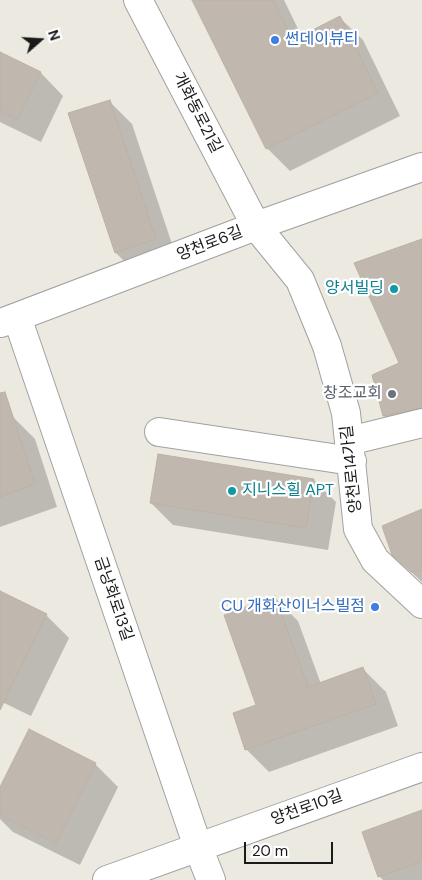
<!DOCTYPE html>
<html>
<head>
<meta charset="utf-8">
<style>
  body { margin:0 }
  #map { position:relative; width:422px; height:880px; overflow:hidden; background:#ece9e0; font-family:"DM Sans",sans-serif }
  canvas { display:block }
  .north { position:absolute; left:15px; top:15px; width:50px; height:50px; -webkit-text-stroke:4px #fff; paint-order:stroke; rotate:71deg; font-size:14px; font-weight:700; line-height:20px; text-align:center; color:#1a1a1a }
  .north::after { content:''; display:block; margin:auto; width:18px; height:22px; background:#1a1a1a; clip-path:polygon(50% 0,100% 100%,50% 72%,0 100%) }
  .scale { position:absolute; left:244px; top:842px; width:89px; height:22px; box-sizing:border-box; border:2px solid #1a1a1a; border-top:0; padding-left:6px; font-size:15px; line-height:18px; white-space:nowrap; color:#1a1a1a; -webkit-text-stroke:4px #fff; paint-order:stroke }
</style>
</head>
<body>
<div id="map">
<canvas width="422" height="880"></canvas>
<div class="north">N</div>
<div class="scale">20 m</div>
</div>
<script>
const ctx = document.querySelector('canvas').getContext('2d');
ctx.lineJoin = 'round';
function paint(path, color) {
  ctx.fillStyle = color;
  ctx.fill(path, 'evenodd');
}
function shape(rows) {
  const path = new Path2D();
  for (const r of rows) {
    path.moveTo(r[0], r[1]);
    for (let i = 2; i < r.length; i += 2) path.lineTo(r[i], r[i + 1]);
  }
  return path;
}
function trace(path, color, width, dash) {
  ctx.strokeStyle = color;
  ctx.lineWidth = width;
  ctx.lineCap = dash ? 'butt' : 'round';
  ctx.setLineDash(dash || []);
  ctx.stroke(path);
}
function label(font, color, halo, rows, align = 'center') {
  ctx.font = font + ' "DM Sans","Noto Sans KR",sans-serif';
  ctx.lineWidth = 4.5;
  ctx.setLineDash([]);
  ctx.textBaseline = 'middle';
  ctx.strokeStyle = halo;
  ctx.fillStyle = color;
  for (const [text, x, y, turn = 0] of rows) {
    ctx.save();
    ctx.translate(x, y);
    ctx.rotate((+turn || 0) * Math.PI / 180);
    ctx.textAlign = isNaN(turn) ? turn : align;
    if (halo) ctx.strokeText(text, 0, 0);
    ctx.fillText(text, 0, 0);
    ctx.restore();
  }
}
paint(shape([
  [194,0,284,0,302,37,340,18,363,40,400,116,290,171,267,148],
  [0,53,41,73,63,96,41,142,0,122],
  [109,101,132,124,178,262,139,276,116,253],
  [422,240,422,429,402,434,384,416,373,376,400,364],
  [0,411,11,415,35,439,57,507,0,527],
  [159,455,314,480,336,502,328,550,173,525,151,503],
  [422,510,422,582,407,568],
  [0,592,46,615,69,638,31,716,0,701],
  [275,598,298,621,321,684,363,669,386,692,398,726,269,772,246,749,258,706],
  [95,764,118,787,80,865,13,832,0,819,0,790],
  [422,812,422,880,383,880,379,876]
]), '#0003');
const building = shape([
  [192,0,273,0,293,40,340,16,378,93,266,149,192,0],
  [0,52,41,72,17,120,0,111,0,52],
  [110,100,156,239,115,253,68,113,110,100],
  [422,239,422,408,383,416,372,375,399,363,354,263,422,239],
  [5,392,35,484,0,497,0,393,5,392],
  [158,454,314,479,306,528,150,503,158,454],
  [422,509,422,570,411,572,392,555,382,526,422,509],
  [0,591,47,614,0,710,0,591],
  [275,596,308,687,363,667,376,704,245,750,233,713,256,705,224,615,275,596],
  [29,729,96,763,56,843,0,815,0,787,29,729],
  [422,810,422,861,378,877,362,832,422,810]
]);
paint(building, '#c0b8af');
trace(building, '#bdb0a3', 1);
const minor = shape([
  [138,0,256,226,300,280,327,346,346,413,358,529,375,560,422,604],
  [17,317,198,847,211,880],
  [1,323,256,226,422,167],
  [159,432,352,461],
  [349,441,422,423],
  [107,880,422,767]
]);
trace(minor, '#a1a1a1', 30);
trace(minor, '#fff', 28);
for (const [x, y, r, color] of [
  [275,40,5,"#3f7fe0"],
  [394,289,5,"#0f9aa8"],
  [392,394,5,"#6b7280"],
  [232,491,5,"#0f9aa8"],
  [375,607,5,"#3f7fe0"]
]) {
  const dot = new Path2D();
  dot.arc(x, y, r, 0, 2 * Math.PI);
  ctx.fillStyle = color;
  ctx.fill(dot);
  trace(dot, '#fff', 2);
}
label('16px', '#366cbe', '#fff', [
  ["썬데이뷰티",285,40],
  ["CU 개화산이너스빌점",365,607,"right"]
], 'left');
label('16px', '#1a1a1a', '#fff', [
  ["개화동로21길",197,113,63],
  ["양천로6길",210,244,-21],
  ["양천로14가길",352,469,-96],
  ["금낭화로13길",113,599,71],
  ["양천로10길",307,808,-20]
]);
label('16px', '#0d838f', '#fff', [
  ["양서빌딩",384,289],
  ["지니스힐 APT",242,491,"left"]
], 'right');
label('16px', '#5b616d', '#fff', [
  ["창조교회",382,394]
], 'right');
</script>
</body>
</html>
